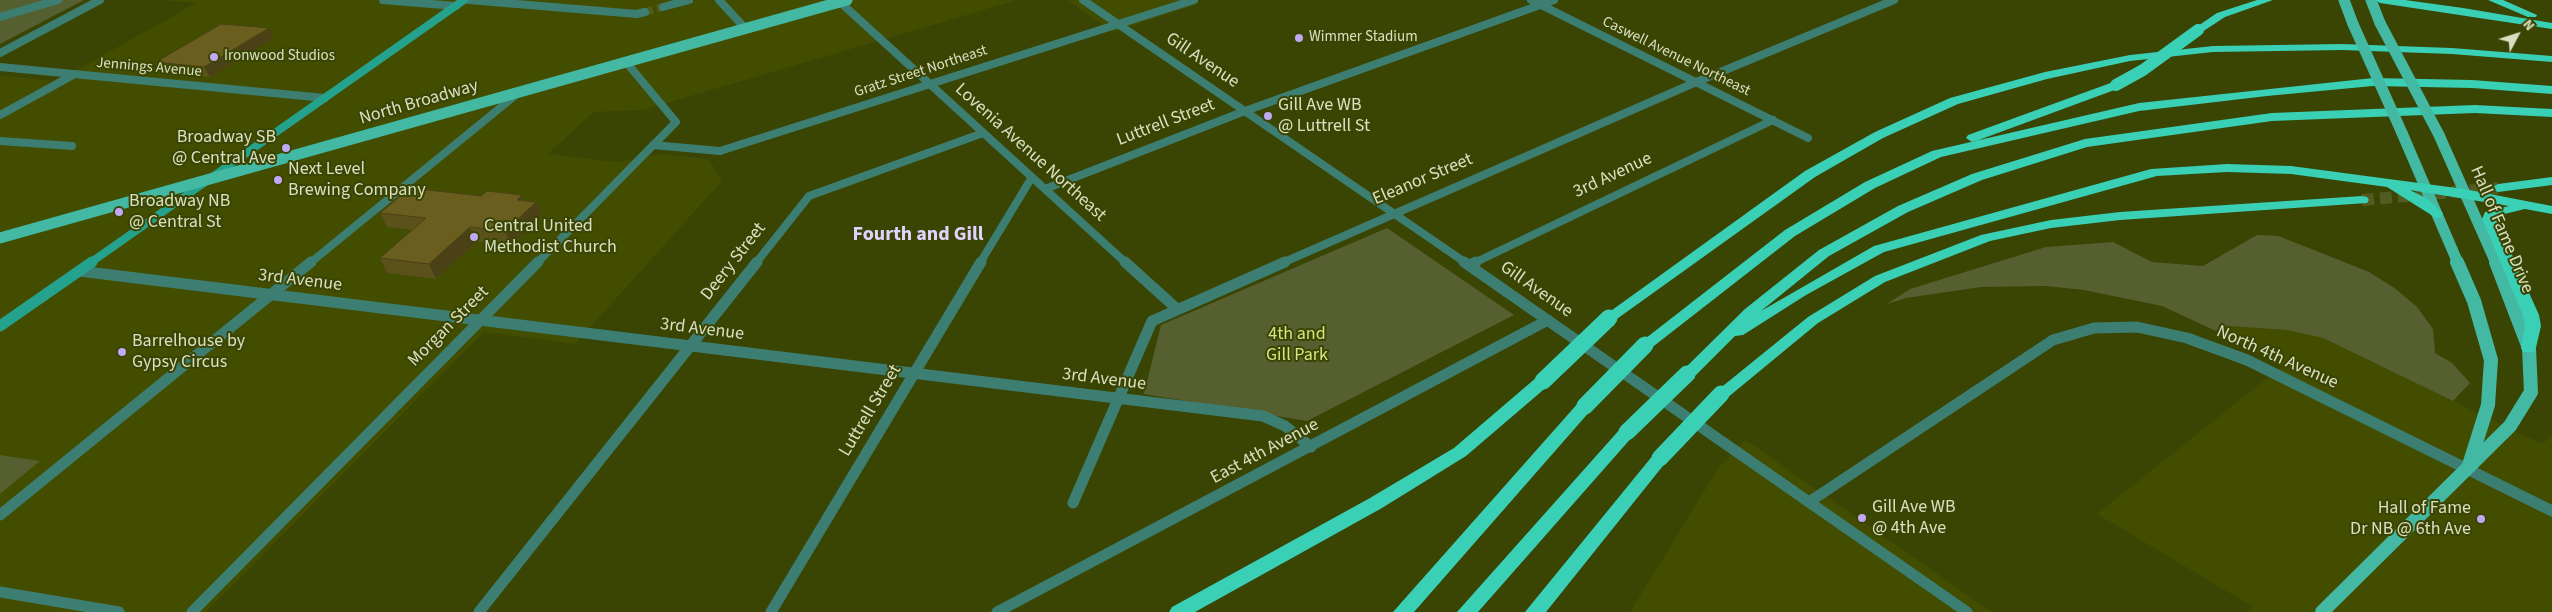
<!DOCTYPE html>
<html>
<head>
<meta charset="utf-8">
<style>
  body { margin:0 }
  #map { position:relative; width:2552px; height:612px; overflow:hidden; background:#3a4403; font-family:"Source Sans 3",sans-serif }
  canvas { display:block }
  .north { position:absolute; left:2492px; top:10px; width:50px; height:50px; -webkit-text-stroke:4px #3a4403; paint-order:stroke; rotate:50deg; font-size:14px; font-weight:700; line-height:20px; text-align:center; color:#d9e0c1 }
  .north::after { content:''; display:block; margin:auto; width:18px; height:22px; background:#d9e0c1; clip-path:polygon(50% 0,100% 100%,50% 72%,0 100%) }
</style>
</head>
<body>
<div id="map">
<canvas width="2552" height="612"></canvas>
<div class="north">N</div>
</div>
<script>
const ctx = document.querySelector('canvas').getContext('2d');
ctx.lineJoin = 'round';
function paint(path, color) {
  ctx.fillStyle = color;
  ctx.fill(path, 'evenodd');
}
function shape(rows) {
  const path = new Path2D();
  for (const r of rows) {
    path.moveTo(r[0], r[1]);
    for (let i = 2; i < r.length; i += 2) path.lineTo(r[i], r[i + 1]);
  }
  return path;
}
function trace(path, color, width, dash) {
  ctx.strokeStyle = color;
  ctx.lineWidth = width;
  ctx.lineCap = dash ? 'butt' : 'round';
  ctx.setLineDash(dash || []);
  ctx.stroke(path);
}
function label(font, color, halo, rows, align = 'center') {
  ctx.font = font + ' "Source Sans 3",sans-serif';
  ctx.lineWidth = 4;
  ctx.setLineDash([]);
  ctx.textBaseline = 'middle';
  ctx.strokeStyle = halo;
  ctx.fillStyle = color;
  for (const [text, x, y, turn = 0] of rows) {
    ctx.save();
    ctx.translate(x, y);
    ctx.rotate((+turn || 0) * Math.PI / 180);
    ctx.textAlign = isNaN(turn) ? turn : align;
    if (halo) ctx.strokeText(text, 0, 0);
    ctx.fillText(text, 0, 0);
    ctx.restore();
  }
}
paint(shape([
  [162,0,1018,0,643,110,594,112,548,154,617,162,662,154,709,159,722,181,575,344,484,332,206,612,0,612,0,75,53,81,82,67,196,3],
  [1068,0,1188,0,1196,5,1113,32],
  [2228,326,2287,330,2323,338,2542,444,2552,435,2552,612,2249,612,2253,607,2097,514,2282,366,2216,331],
  [1746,440,1790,471,1992,612,1630,612,1719,467]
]), '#424d00');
paint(shape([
  [0,0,84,0,0,44],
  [1387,228,1514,315,1307,421,1144,394,1161,325],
  [2257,235,2278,236,2319,252,2369,272,2396,289,2417,307,2433,329,2435,353,2452,363,2470,383,2453,401,2323,338,2287,330,2228,326,2216,331,2162,306,2084,290,2046,286,1981,287,1906,298,1887,304,1910,289,2046,247,2113,242,2152,262,2203,266],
  [0,455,40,461,0,494]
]), '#565f2f');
trace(shape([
  [645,12,663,7]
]), '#525b20', 8, [8, 4.5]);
trace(shape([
  [2362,200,2498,188]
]), '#525b20', 12, [12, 6]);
trace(shape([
  [383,0,456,6],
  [469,0,637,14,645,12],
  [719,0,745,28],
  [1083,0,1466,263],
  [1531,0,1808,138],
  [840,2,1126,263],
  [663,7,689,0],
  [0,17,58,0],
  [0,53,100,0],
  [0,67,325,98],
  [0,115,73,75],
  [0,141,72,146],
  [653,145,720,151,1194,0],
  [1045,189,1245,111,1554,0],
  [310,263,517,94],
  [537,263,676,122,626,62],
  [756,263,809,196,983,133],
  [980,263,1032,177],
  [1282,263,1694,83,1894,0],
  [1474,263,1773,120]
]), '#3c7f72', 8);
trace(shape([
  [1125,262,1176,308],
  [1464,262,1967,612],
  [1469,265,1476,262],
  [79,271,1263,416,1285,426,1311,447],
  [1809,502,2053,340,2094,328,2137,327,2187,338,2247,360,2552,511],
  [1073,503,1152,321,1285,262],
  [0,515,311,262],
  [0,592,119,612],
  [192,612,538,262],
  [479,612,757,262],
  [771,612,981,262],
  [997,612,1548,320]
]), '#3c7f72', 11);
trace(shape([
  [90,263,464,0]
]), '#25a28e', 8);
trace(shape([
  [0,326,92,262]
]), '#25a28e', 11);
trace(shape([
  [2344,0,2353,24],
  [2371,0,2380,23],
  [2402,133,2458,263],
  [2439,135,2496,263],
  [0,238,847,0]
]), '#43b9a3', 11);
trace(shape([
  [2457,262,2474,301,2491,360,2488,405,2469,465],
  [2322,612,2510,426,2531,392,2529,348,2496,262]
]), '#43b9a3', 14);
paint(shape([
  [2257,0,2273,0,2225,17,2202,32,2198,33,2192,30,2217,13,2257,0],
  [2375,0,2405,0,2463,8,2552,23,2552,29,2380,3,2375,0],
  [2488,0,2503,0,2537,15,2536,17,2528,17,2488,0],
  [2342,44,2452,48,2552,56,2552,62,2452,54,2342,50,2213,52,2130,61,2047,79,1958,104,1883,138,1815,177,1614,321,1604,321,1601,318,1805,171,1875,132,1950,98,2045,72,2130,55,2213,46,2342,44],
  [2373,78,2472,80,2552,86,2552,94,2472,88,2373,86,2267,96,2139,111,1941,157,1875,188,1795,236,1650,349,1640,349,1637,345,1785,230,1865,182,1932,151,2139,103,2373,78],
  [2116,81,2120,82,2120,88,1976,141,1972,142,1966,138,1968,135,2116,81],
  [2475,105,2552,109,2552,117,2475,113,2272,121,2087,147,1982,180,1908,212,1829,256,1761,311,1874,246,2151,169,2227,164,2291,166,2464,189,2552,206,2552,214,2525,209,2500,215,2496,219,2539,315,2541,326,2535,352,2523,352,2521,348,2525,326,2523,315,2482,219,2485,212,2509,206,2410,190,2426,198,2441,211,2443,214,2441,217,2436,218,2387,187,2291,174,2227,172,2157,176,1884,252,1806,295,1743,335,1735,336,1693,378,1681,378,1679,374,1745,309,1819,250,1898,206,1972,174,2085,139,2272,113,2475,105],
  [2552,177,2552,185,2498,192,2491,188,2498,184,2552,177],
  [2362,196,2367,197,2369,200,2367,203,2120,220,2051,228,1990,241,1885,282,1818,323,1727,398,1715,398,1713,394,1808,317,1875,276,1981,235,2051,220,2120,212,2362,196],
  [1543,376,1549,377,1551,381,1549,385,1466,456,1382,508,1195,612,1169,612,1172,607,1370,498,1454,448,1537,377,1543,376],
  [1585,400,1591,402,1593,406,1591,410,1414,612,1393,612,1579,402,1585,400],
  [1627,426,1633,428,1635,432,1633,436,1478,612,1457,612,1621,428,1627,426],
  [1660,452,1666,454,1669,458,1666,462,1546,612,1525,612,1654,454,1660,452]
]), '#39d0b6');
trace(shape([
  [2380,23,2439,135],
  [2353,24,2402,133]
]), '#43b9a3', 11);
trace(shape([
  [2116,85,2143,70,2198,30]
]), '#39d0b6', 12);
trace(shape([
  [1543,381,1609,318],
  [1585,406,1645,345],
  [1627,432,1687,374],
  [1660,458,1721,394]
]), '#39d0b6', 17);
paint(shape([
  [269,28,274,38,210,77,162,72,156,62],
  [524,200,536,202,542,216,511,245,477,242,436,279,387,273,380,258,412,230,387,227,380,213]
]), '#5b511b');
paint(shape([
  [269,28,274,38,210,77,204,67],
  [522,195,527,209,517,200],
  [536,202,542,216,511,245,505,231],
  [470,227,477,242,436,279,429,264]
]), '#4a4216');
const building = shape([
  [221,24,269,28,204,67,156,62,221,24],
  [410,188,481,196,487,191,522,195,517,200,536,202,505,231,470,227,429,264,380,258,426,218,380,213,410,188]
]);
paint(building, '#6a5e1f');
trace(building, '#4a4216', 1);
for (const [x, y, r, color] of [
  [1299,38,5,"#c0a8f3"],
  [214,57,5,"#c0a8f3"],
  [1268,116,5,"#c0a8f3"],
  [286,148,5,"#c0a8f3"],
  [278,180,5,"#c0a8f3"],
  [119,212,5,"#c0a8f3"],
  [474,237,5,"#c0a8f3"],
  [122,352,5,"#c0a8f3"],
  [1862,518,5,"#c0a8f3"],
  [2481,519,5,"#c0a8f3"]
]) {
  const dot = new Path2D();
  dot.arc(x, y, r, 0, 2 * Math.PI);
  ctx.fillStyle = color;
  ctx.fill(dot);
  trace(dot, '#3a4403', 2);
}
label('15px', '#d9e0c1', '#3a4403', [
  ["Wimmer Stadium",1309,38],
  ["Ironwood Studios",224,57]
], 'left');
label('15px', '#d9e0c1', '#3a4403', [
  ["Caswell Avenue Northeast",1676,57,26],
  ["Jennings Avenue",149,68,5],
  ["Gratz Street Northeast",921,72,-18]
]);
label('18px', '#d9e0c1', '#3a4403', [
  ["Gill Avenue",1202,61,34],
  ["North Broadway",419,103,-16],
  ["Luttrell Street",1166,123,-21],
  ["Lovenia Avenue Northeast",1030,153,42],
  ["3rd Avenue",1613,176,-25],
  ["Eleanor Street",1423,180,-23],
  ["Hall of Fame Drive",2501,230,67],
  ["Deery Street",734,262,-52],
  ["3rd Avenue",300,281,7],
  ["Gill Avenue",1536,290,35],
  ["Morgan Street",449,327,-45],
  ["3rd Avenue",702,330,7],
  ["North 4th Avenue",2277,358,24],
  ["3rd Avenue",1104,380,7],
  ["Luttrell Street",871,411,-59],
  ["East 4th Avenue",1265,452,-28]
]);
label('18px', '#d9e0c1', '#3a4403', [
  ["Gill Ave WB",1278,106],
  ["@ Luttrell St",1278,127],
  ["Broadway SB",276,138,"right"],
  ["@ Central Ave",276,159,"right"],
  ["Next Level",288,170],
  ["Brewing Company",288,191],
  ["Broadway NB",129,202],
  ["@ Central St",129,223],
  ["Central United",484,227],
  ["Methodist Church",484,248],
  ["Barrelhouse by",132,342],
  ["Gypsy Circus",132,363],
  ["Gill Ave WB",1872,508],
  ["@ 4th Ave",1872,529],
  ["Hall of Fame",2471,509,"right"],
  ["Dr NB @ 6th Ave",2471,530,"right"]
], 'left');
label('18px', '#d2e780', '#3a4403', [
  ["4th and",1297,335],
  ["Gill Park",1297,356]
]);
label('bold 20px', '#e0d4ff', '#3a4403', [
  ["Fourth and Gill",918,236]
]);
</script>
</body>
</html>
